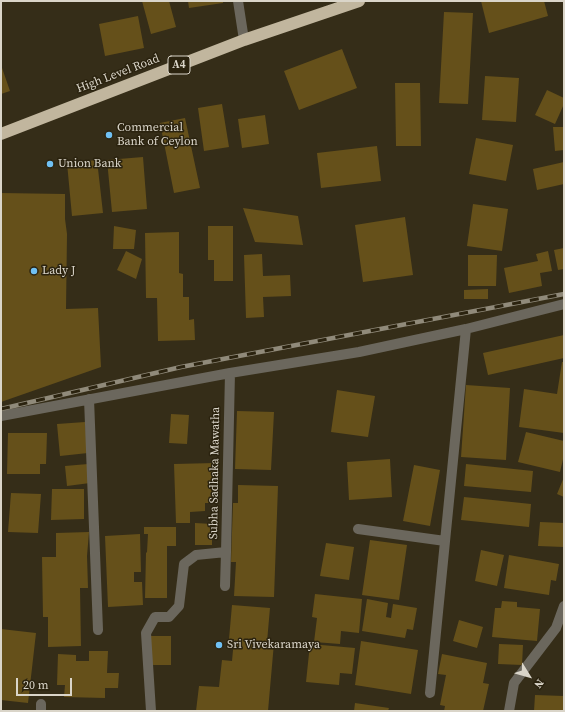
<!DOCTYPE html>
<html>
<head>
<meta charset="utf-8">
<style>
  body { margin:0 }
  #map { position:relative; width:565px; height:712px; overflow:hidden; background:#352d18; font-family:"Source Serif 4",serif }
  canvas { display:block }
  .frame { position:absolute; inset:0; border:2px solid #dad5c9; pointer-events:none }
  .north { position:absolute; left:509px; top:656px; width:40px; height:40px; -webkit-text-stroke:3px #2b230f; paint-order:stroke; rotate:127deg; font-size:11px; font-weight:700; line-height:16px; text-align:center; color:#dad5c9 }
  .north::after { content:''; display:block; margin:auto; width:14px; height:18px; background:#dad5c9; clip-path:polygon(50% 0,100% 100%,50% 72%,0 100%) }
  .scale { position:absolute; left:16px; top:678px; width:56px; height:18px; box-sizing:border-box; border:2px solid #dad5c9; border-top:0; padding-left:5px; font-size:12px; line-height:14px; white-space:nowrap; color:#dad5c9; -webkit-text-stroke:3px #2b230f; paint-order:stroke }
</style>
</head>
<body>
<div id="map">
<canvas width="565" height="712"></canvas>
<div class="frame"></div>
<div class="north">N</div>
<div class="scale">20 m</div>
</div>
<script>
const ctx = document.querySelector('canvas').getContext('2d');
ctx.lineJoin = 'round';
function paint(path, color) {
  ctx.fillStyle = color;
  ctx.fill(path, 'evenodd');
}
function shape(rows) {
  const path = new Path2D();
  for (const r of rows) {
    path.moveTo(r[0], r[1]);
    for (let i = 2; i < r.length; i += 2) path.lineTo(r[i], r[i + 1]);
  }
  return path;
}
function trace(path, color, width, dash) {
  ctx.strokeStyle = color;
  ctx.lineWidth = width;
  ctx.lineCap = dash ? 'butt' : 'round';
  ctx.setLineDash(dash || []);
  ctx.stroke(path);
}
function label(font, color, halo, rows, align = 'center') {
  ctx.font = font + ' "Source Serif 4",serif';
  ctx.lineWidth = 3;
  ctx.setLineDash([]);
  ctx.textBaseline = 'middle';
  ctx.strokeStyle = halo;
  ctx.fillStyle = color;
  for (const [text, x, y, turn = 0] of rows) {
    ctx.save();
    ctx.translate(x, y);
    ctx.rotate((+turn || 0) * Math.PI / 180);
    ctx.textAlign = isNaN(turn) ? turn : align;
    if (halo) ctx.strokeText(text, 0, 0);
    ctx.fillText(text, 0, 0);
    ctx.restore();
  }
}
paint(shape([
  [142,1,169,1,176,27,151,34],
  [188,1,223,1,223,3,189,8],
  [481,1,544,1,548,16,489,33],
  [444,12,473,13,468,104,439,103],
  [138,16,144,48,105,56,99,24],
  [342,49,357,88,299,110,284,71],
  [1,65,10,91,1,94],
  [485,76,519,78,516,122,482,120],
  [395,83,420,83,421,146,396,146],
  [547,90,564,98,564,104,555,124,535,115],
  [222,104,229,147,204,151,198,108],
  [265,115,269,144,242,148,238,119],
  [185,118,200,188,174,193,160,123],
  [553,127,564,127,564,150,555,151],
  [476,138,513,145,506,181,469,174],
  [377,146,381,181,321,188,317,153],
  [143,157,147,209,112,212,107,160],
  [97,160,103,213,72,216,67,163],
  [564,162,564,184,537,190,533,169],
  [1,193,65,194,65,219,67,234,66,309,98,308,101,367,1,402],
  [473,204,508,209,502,251,467,246],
  [243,208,298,216,303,245,255,242],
  [405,217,413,275,363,282,355,225],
  [114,226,136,230,134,249,113,249],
  [208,226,233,226,233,281,214,281,214,260,208,260],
  [179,232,179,273,183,274,183,297,189,297,189,320,194,319,195,340,158,341,157,298,146,298,145,233],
  [564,248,564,269,558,270,554,250],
  [126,251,142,259,136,279,117,270],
  [548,251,552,271,540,273,542,286,509,293,504,268,538,261,536,254],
  [262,254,263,276,290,275,291,296,263,297,264,317,246,318,244,255],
  [468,255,497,255,496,286,468,286],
  [488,289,488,299,464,299,464,290],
  [564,335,564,358,488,375,483,353],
  [562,362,564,362,564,433,519,427,524,389,557,394],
  [466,385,510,388,506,460,461,457],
  [337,390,375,396,368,437,331,432],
  [237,411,274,412,271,470,235,469],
  [171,414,189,415,187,444,169,443],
  [85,422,88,453,60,456,57,424],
  [526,432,564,441,564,455,560,472,518,462],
  [8,433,47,433,46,464,40,464,40,474,7,474],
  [390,459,392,497,349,500,347,462],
  [215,463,216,503,205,503,205,511,190,512,190,523,176,523,174,464],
  [88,464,90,483,67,486,65,466],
  [466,464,533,471,531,492,464,486],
  [414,465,440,470,430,526,403,521],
  [564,477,564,497,557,494],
  [238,485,278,486,274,597,234,596,236,562,231,562,233,503,238,503],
  [52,489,84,489,84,519,51,520],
  [11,493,41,494,38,533,8,532],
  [464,497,531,504,529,527,461,520],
  [540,522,564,523,564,547,538,546],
  [195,523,212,524,212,545,195,545],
  [144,527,176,527,176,546,167,546,167,598,145,598,146,553,147,552,148,534,144,534],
  [89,532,87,556,88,588,80,588,81,646,48,647,48,617,43,617,42,557,56,557,56,533],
  [140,534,141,572,134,572,134,582,142,582,143,605,108,607,105,536],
  [370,540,407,545,399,600,362,595],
  [326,543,354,547,349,580,320,576],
  [481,550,504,555,497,586,475,581],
  [509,555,559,564,556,581,551,580,549,595,504,588],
  [315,594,362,599,359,633,341,631,340,644,314,642,317,618,312,617],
  [367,599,388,603,386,617,391,618,393,604,417,608,413,630,407,629,405,638,362,631],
  [502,601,517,602,517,607,540,609,537,641,492,637,495,608,501,608],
  [232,605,270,608,267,642,274,643,268,711,196,711,199,686,219,687,222,660,232,661,234,639,229,639],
  [459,620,483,627,477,648,453,641],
  [1,629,36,633,28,703,1,700],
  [151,636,171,636,171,665,150,665],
  [361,641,418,650,411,694,355,685],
  [310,644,355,648,352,674,340,673,339,685,306,682],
  [499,644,523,645,522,665,498,664],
  [89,651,108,651,107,673,119,673,118,688,105,688,105,698,64,697,65,685,57,685,58,654,76,655,76,661,89,661],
  [442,654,487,663,483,683,489,684,483,711,444,711,445,706,440,705,446,675,438,674],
  [535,695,564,696,564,711,534,711],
  [355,703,389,708,388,711,354,711]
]), '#65501a');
trace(shape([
  [238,1,244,40],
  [89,399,98,630],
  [1,416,230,373,359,352,466,329,564,304],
  [358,529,445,541],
  [225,586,226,552],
  [430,693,466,329],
  [41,704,41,711],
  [151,711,146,633,155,617,169,617,179,606,184,564,196,555,226,552,230,373],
  [509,711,514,683,556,628,564,606]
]), '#6b675d', 10);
trace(shape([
  [1,134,244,40,359,1]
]), '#c1b69e', 12);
const rail = shape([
  [1,409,181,367,564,294]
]);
trace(rail, '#908a7a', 4.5);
trace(rail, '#2b230f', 3, [9]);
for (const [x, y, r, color] of [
  [109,135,4,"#70c1f4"],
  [50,164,4,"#70c1f4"],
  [34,271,4,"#70c1f4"],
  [219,645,4,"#70c1f4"]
]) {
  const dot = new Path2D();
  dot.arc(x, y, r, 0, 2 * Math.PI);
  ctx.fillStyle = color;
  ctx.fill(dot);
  trace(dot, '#2b230f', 1.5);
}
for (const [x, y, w] of [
  [179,65,22]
]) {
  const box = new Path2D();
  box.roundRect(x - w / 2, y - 9, w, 18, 3);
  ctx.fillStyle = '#2b230f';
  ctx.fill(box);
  trace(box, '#dad5c9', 1);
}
label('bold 11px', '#dad5c9', null, [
  ["A4",179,65]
]);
label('12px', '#dad5c9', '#2b230f', [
  ["High Level Road",118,74,-21],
  ["Subha Sadhaka Mawatha",215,473,-89]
]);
label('12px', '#dad5c9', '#2b230f', [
  ["Commercial",117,128],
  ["Bank of Ceylon",117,142],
  ["Union Bank",58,164],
  ["Lady J",42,271],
  ["Sri Vivekaramaya",227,645]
], 'left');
</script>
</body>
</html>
